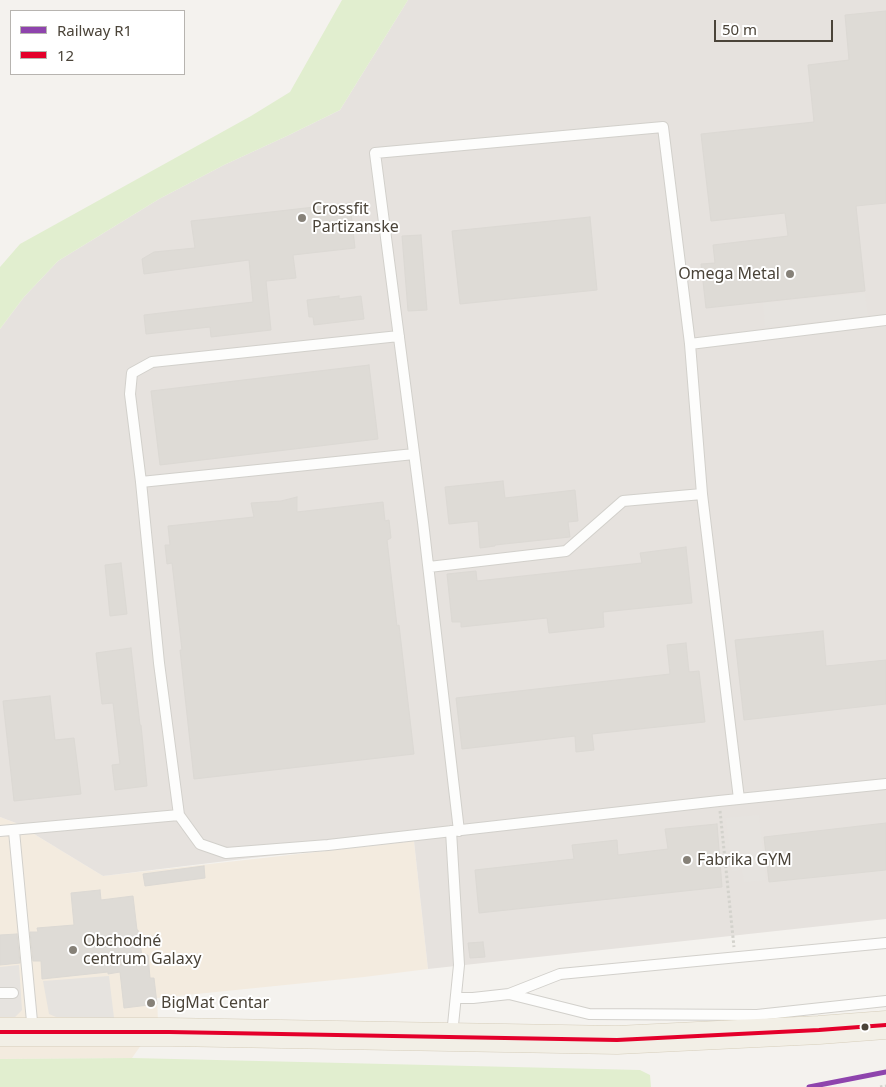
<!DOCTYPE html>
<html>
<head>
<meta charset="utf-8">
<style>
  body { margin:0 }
  #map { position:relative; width:886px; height:1087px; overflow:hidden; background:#f4f2ee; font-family:"Noto Sans",sans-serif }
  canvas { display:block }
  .legend { position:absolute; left:10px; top:10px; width:175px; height:65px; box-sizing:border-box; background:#fff; border:1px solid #b7b4b0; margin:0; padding:6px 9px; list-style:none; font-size:15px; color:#4b4439 }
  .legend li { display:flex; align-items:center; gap:10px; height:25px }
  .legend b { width:25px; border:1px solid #b7b4b0 }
  .scale { position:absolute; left:714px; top:20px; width:119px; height:22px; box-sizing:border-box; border:2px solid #4b4439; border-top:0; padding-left:6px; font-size:15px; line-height:18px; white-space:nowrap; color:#4b4439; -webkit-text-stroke:4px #fff; paint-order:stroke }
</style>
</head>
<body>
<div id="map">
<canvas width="886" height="1087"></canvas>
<ul class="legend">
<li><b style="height:6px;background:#8e44ad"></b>Railway R1</li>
<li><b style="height:6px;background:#e4002b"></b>12</li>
</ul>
<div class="scale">50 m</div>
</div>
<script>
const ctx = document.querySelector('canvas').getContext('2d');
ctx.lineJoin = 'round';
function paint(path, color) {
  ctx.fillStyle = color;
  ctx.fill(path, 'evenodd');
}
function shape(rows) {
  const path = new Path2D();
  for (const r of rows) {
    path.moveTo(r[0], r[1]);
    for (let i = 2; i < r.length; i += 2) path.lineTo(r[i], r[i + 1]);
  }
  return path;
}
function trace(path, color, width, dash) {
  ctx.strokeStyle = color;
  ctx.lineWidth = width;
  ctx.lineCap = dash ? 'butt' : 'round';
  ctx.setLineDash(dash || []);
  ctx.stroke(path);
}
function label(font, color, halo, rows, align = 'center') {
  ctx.font = font + ' "Noto Sans",sans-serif';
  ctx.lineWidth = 4;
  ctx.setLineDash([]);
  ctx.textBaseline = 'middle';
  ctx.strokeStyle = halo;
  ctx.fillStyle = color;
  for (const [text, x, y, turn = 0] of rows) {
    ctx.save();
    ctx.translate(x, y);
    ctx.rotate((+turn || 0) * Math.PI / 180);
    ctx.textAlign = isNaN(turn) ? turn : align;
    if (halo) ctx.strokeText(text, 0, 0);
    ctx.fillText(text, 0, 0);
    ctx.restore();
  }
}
paint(shape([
  [0,817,16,823,103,876,414,841,428,969,364,977,157,998,158,1021,132,1058,0,1059]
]), '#f3ebdf');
paint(shape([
  [408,0,886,0,886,919,428,969,414,841,251,858,103,876,16,823,0,817,0,329,24,297,58,261,159,199,224,165,289,135,340,110]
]), '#e6e2de');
paint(shape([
  [342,0,408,0,340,110,289,135,224,165,159,199,58,261,24,297,0,329,0,267,20,244,251,116,290,92],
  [132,1058,640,1070,650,1075,651,1087,0,1087,0,1059]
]), '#e1eecf');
paint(shape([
  [865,293,868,316,765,327,763,303],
  [759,815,766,880,744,882,742,870,732,871,726,818],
  [19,965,22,1010,15,1017,0,1017,0,967],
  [109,976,114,1018,56,1017,49,1014,43,981]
]), '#e6e3df');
const building = shape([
  [886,11,886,203,856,206,865,291,706,308,701,264,715,263,713,245,788,236,785,213,711,221,701,134,814,122,808,65,849,60,845,15,886,11],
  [350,203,355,248,293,255,296,278,266,281,271,330,211,337,210,327,146,334,144,315,253,302,249,260,144,274,142,259,154,252,195,248,191,221,350,203],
  [590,217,597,290,460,304,452,231,590,217],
  [421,235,427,310,408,311,402,236,421,235],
  [339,296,339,299,361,296,364,319,314,325,313,317,309,317,307,300,339,296],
  [369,365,378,439,160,465,151,391,369,365],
  [503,481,505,498,575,490,578,521,568,522,570,537,495,545,495,546,480,548,478,521,449,524,445,487,503,481],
  [297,497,297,512,383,502,385,521,389,520,391,538,387,540,397,626,399,625,414,754,194,779,180,650,182,650,172,563,167,564,165,545,170,545,168,526,254,517,251,503,281,501,297,497],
  [686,547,692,603,603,612,604,627,549,633,547,618,461,627,461,622,452,622,447,574,476,571,477,581,642,563,640,553,686,547],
  [121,563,127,614,110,616,105,565,121,563],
  [823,631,826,666,886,660,886,704,744,720,735,640,823,631],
  [686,643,689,672,699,671,705,722,592,734,594,750,576,752,575,736,462,749,456,698,670,674,667,645,686,643],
  [131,648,140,725,141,725,147,786,115,790,112,765,120,764,113,703,102,704,96,653,131,648],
  [50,696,55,740,74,738,81,794,14,801,3,701,50,696],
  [886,823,886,870,769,882,764,837,886,823],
  [717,824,722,887,479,913,475,870,574,859,572,845,617,840,618,855,668,849,665,829,717,824],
  [204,866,205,878,145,886,143,874,204,866],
  [100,890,101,900,133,896,137,930,138,930,142,956,148,955,150,978,154,978,157,1004,124,1008,120,972,108,974,108,972,42,979,41,961,33,961,30,932,38,932,37,928,74,925,71,893,100,890],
  [17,934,20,963,0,965,0,935,17,934],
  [483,942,485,957,470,958,468,943,483,942]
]);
paint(building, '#dedbd6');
trace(building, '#dcd9d4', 1);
const lane = shape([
  [690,344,886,320],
  [414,454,141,482,159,663,179,815,200,844,226,853,328,845,719,801,886,784],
  [141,482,130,394,132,373,152,362,399,336],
  [429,567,566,551,623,501,702,494],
  [0,831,179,815],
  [14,831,33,1032],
  [451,831,459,965,452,1035],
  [459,831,423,522,375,153,663,127,690,344,702,494,739,799],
  [0,993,13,993],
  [509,994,589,1014,757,1015,886,1001],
  [456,998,473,998,509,994,560,974,886,943]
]);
const primary = shape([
  [0,1032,169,1032,617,1040,819,1030,886,1025]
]);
trace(lane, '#d2d0cb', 12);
trace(primary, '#d6cebb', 29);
trace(shape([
  [720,811,734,947],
  [880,1087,886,1086]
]), '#d3d2cc', 3, [2.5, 2.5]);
trace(lane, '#fdfdfc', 10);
trace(primary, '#f2efe6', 28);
trace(shape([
  [0,1032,169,1032,617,1040,819,1030,886,1025]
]), '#e4002b', 4);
trace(shape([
  [809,1087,886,1072]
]), '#8e44ad', 5);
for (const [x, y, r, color] of [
  [302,218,5,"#868178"],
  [790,274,5,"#868178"],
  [687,860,5,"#868178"],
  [73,950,5,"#868178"],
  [151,1003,5,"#868178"],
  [865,1027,4.5,"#4b4439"]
]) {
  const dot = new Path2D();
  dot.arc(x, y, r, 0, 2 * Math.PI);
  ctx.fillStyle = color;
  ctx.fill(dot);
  trace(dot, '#fff', 2);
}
label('16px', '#4b4439', '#fff', [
  ["Crossfit",312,209],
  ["Partizanske",312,227],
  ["Omega Metal",780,274,"right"],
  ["Fabrika GYM",697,860],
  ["Obchodné",83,941],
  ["centrum Galaxy",83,959],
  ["BigMat Centar",161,1003]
], 'left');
</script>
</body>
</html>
